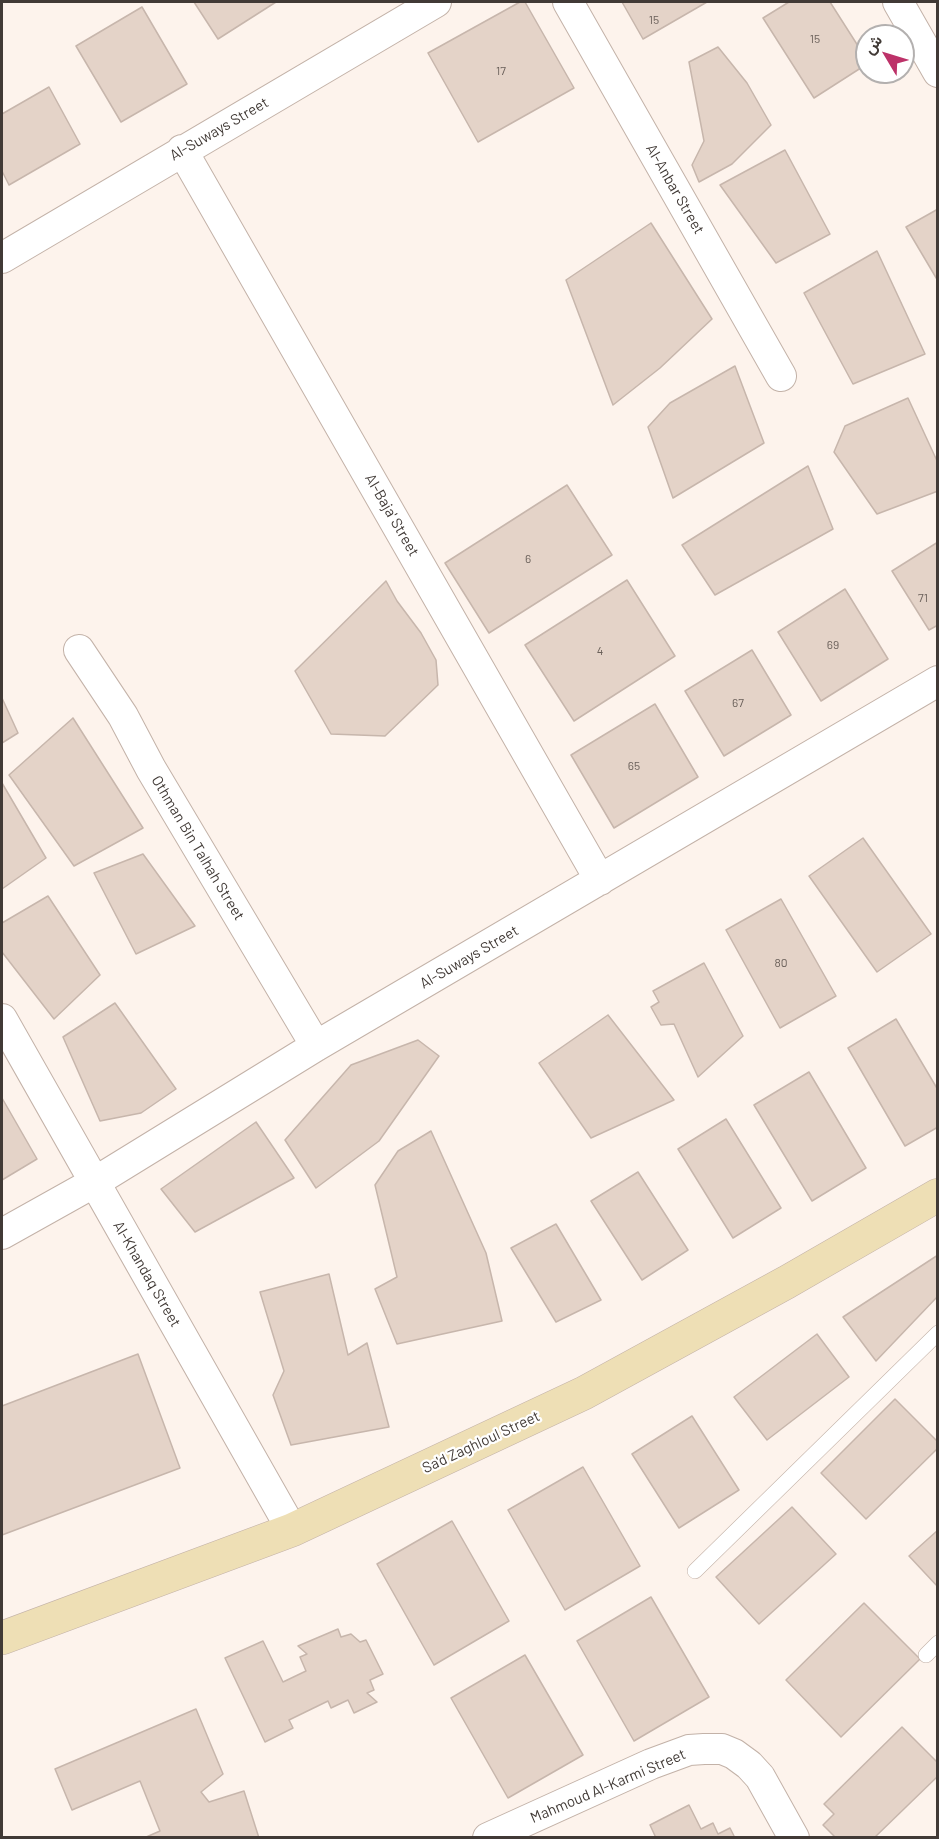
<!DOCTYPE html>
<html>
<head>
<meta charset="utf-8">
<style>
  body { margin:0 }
  #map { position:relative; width:939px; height:1839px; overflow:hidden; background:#fdf3ec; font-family:Barlow,Vazirmatn,sans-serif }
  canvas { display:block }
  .frame { position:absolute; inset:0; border:3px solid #413a36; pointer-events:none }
  .north { position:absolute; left:855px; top:24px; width:60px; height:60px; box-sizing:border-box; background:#fff; border:2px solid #b3b0af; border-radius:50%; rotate:308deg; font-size:16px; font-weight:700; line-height:24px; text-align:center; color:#413a36 }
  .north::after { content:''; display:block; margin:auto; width:21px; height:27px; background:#bd3269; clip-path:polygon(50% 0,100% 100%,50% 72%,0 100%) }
</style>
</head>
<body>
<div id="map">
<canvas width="939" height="1839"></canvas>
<div class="frame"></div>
<div class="north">ش</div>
</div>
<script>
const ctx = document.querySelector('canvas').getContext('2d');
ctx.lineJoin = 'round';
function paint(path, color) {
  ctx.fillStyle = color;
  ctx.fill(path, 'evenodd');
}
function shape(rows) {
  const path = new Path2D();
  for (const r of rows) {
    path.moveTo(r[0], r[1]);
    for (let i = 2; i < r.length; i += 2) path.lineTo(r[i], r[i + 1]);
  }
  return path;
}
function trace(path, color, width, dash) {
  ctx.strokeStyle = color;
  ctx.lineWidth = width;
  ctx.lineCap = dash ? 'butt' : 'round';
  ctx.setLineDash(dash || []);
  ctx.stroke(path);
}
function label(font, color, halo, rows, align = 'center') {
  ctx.font = font + ' Barlow,sans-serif';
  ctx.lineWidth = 4.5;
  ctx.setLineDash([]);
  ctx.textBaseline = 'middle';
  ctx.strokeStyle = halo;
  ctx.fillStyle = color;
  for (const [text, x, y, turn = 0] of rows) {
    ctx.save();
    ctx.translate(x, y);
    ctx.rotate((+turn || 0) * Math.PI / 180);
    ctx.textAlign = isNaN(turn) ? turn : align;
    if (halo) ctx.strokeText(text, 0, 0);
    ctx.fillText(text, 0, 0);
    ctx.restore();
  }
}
const building = shape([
  [194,2,276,2,218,39,194,2],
  [520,2,525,2,574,88,478,142,428,53,520,2],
  [622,2,707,2,643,39,622,2],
  [789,2,830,2,867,60,867,64,814,98,763,18,789,2],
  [142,7,187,84,121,122,76,46,142,7],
  [718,47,747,83,771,125,732,164,699,182,692,165,704,141,689,62,718,47],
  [49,87,80,144,9,185,2,171,2,114,49,87],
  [785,150,830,234,776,263,720,185,785,150],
  [938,209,938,281,906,227,938,209],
  [651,223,712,319,660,368,613,405,566,280,651,223],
  [877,251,925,354,853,384,804,293,877,251],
  [735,366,764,443,673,498,648,427,670,403,735,366],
  [908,398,938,463,938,491,877,514,834,452,845,426,908,398],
  [808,466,833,529,715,595,682,545,808,466],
  [567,485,612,555,489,633,445,563,567,485],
  [938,542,938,625,929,630,892,571,938,542],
  [627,580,675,656,574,721,525,645,627,580],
  [386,581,397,601,421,633,436,660,438,685,385,736,331,734,295,671,386,581],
  [845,589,888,659,821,701,778,632,845,589],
  [752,650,791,715,724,756,685,691,752,650],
  [2,698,18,733,2,743,2,698],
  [655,704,698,777,614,828,571,755,655,704],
  [73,718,143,828,74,866,9,775,73,718],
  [2,783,46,858,2,889,2,783],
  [863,838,931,934,877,972,809,876,863,838],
  [143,854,195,926,136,954,94,873,143,854],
  [48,896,100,975,54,1019,2,952,2,923,48,896],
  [781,899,836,996,780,1028,726,930,781,899],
  [704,963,743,1036,698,1077,674,1024,661,1025,651,1007,659,1002,653,991,704,963],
  [115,1003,176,1089,141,1113,100,1121,63,1037,115,1003],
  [608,1015,674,1100,591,1138,539,1063,608,1015],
  [896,1019,938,1090,938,1127,905,1146,848,1048,896,1019],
  [418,1040,439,1056,379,1141,316,1188,285,1140,351,1065,418,1040],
  [809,1072,866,1168,812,1201,754,1105,809,1072],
  [2,1098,37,1159,2,1180,2,1098],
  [726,1119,781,1208,733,1238,678,1149,726,1119],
  [256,1122,294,1178,195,1232,161,1189,256,1122],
  [431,1131,486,1253,502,1321,397,1344,375,1289,397,1277,375,1185,398,1151,431,1131],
  [638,1172,688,1250,642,1280,591,1201,638,1172],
  [556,1224,601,1300,556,1322,511,1248,556,1224],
  [938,1255,938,1296,876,1361,843,1317,938,1255],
  [329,1274,348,1355,367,1343,389,1427,291,1445,273,1395,284,1371,260,1292,329,1274],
  [817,1334,849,1377,767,1440,734,1397,817,1334],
  [138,1354,180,1468,2,1535,2,1406,138,1354],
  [895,1399,938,1442,938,1448,866,1519,821,1473,895,1399],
  [692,1416,739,1490,679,1528,632,1454,692,1416],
  [583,1467,640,1566,565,1610,508,1510,583,1467],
  [792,1507,836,1554,759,1624,716,1577,792,1507],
  [452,1521,509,1621,434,1665,377,1564,452,1521],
  [938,1530,938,1587,909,1556,938,1530],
  [651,1597,709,1697,634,1741,577,1641,651,1597],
  [864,1603,920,1659,841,1737,786,1680,864,1603],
  [338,1629,341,1637,351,1634,360,1642,366,1640,383,1674,370,1680,374,1690,367,1693,377,1702,354,1713,348,1700,331,1708,328,1701,289,1720,293,1728,265,1742,225,1658,263,1641,283,1682,306,1671,300,1657,307,1654,298,1646,338,1629],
  [525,1655,583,1755,508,1798,451,1698,525,1655],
  [196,1709,223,1774,201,1792,209,1802,244,1791,259,1838,144,1838,160,1831,140,1781,72,1810,55,1769,196,1709],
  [902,1727,938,1763,938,1776,874,1838,836,1838,823,1825,834,1814,824,1804,902,1727],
  [689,1805,701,1829,713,1823,718,1834,730,1828,735,1838,656,1838,650,1825,689,1805]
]);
paint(building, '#e4d3c8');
trace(building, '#c7b6ac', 1.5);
const lane = shape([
  [695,1571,938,1333],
  [926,1655,938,1643]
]);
const street = shape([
  [568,2,781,376],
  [898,2,938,72],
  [182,150,600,880],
  [2,258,436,2],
  [79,650,123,716,151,769,316,1046],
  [2,1019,292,1530],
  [2,1234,95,1182,316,1046,938,681],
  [488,1838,651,1764,689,1750,704,1749,722,1749,734,1754,749,1765,760,1777,794,1838]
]);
const secondary = shape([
  [2,1638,292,1530,584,1393,787,1282,938,1195]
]);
trace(lane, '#c3b2a8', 16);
trace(street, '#c3b2a8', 32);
trace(secondary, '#c3b2a8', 34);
trace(lane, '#fff', 15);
trace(street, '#fff', 30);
trace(secondary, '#eedfb5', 33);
label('12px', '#6a605a', null, [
  ["15",654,20],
  ["15",815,39],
  ["17",501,71],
  ["6",528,559],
  ["71",923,598],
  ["69",833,645],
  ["4",600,651],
  ["67",738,703],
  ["65",634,766],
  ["80",781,963]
]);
label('15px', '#413a36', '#fff', [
  ["Al-Suways Street",219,129,-30],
  ["Al-Anbar Street",675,189,60],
  ["Al-Baja' Street",392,515,60],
  ["Othman Bin Talhah Street",198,848,59],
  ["Al-Suways Street",469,957,-30],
  ["Al-Khandaq Street",147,1274,60],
  ["Sa'd Zaghloul Street",481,1442,-25],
  ["Mahmoud Al-Karmi Street",608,1786,-23]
]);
</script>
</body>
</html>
